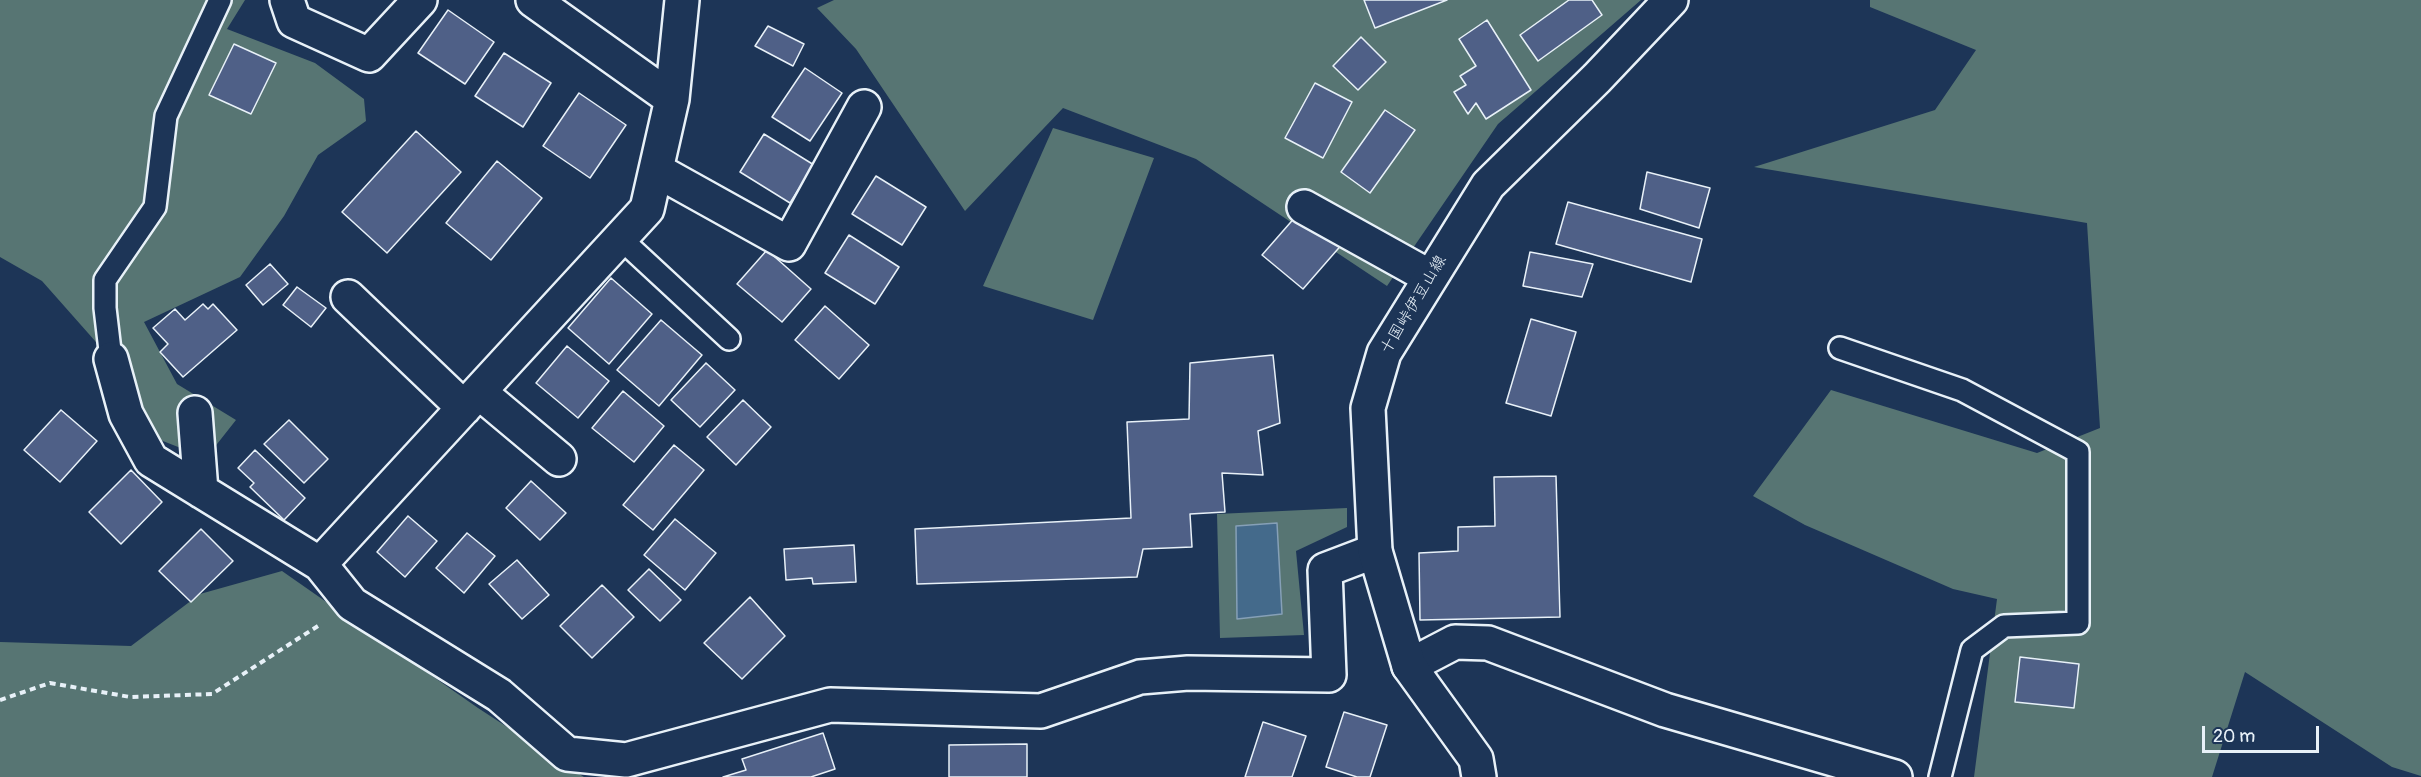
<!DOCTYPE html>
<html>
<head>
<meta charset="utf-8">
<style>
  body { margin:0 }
  #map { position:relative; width:2421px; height:777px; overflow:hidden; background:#1d3557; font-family:Pangolin,sans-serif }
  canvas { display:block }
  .scale { position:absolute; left:2202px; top:726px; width:117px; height:27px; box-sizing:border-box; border:3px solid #e8f1f8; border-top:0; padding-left:8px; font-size:18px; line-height:21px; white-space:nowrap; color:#e8f1f8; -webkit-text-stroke:4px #1d3557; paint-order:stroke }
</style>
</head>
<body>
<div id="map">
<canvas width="2421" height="777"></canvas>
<div class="scale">20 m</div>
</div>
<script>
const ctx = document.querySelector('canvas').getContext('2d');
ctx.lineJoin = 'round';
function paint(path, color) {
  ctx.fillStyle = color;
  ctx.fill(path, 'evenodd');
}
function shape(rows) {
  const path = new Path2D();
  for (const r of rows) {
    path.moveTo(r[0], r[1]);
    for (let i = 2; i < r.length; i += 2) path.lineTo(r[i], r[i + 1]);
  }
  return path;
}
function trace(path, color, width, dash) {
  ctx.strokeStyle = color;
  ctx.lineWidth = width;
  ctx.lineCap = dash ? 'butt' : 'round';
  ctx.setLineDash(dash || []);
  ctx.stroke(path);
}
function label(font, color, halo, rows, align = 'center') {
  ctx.font = font + ' Pangolin,"Klee One",sans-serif';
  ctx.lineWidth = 4.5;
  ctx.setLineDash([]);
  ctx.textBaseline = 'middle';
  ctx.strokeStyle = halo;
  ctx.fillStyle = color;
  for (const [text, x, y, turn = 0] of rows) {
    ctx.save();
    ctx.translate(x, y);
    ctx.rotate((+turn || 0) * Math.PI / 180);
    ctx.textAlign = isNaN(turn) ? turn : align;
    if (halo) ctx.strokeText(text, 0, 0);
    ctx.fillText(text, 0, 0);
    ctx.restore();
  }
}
paint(shape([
  [0,0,245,0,227,29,315,63,364,99,366,121,318,155,284,216,240,277,144,322,177,384,236,420,206,458,135,430,111,359,42,281,0,257],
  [834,0,1641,0,1498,124,1387,286,1196,159,1063,108,965,211,856,49,817,8],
  [1870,0,2421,0,2421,776,2392,767,2245,672,2212,777,1974,777,1997,599,1953,589,1805,525,1753,496,1831,390,2037,453,2100,428,2087,223,1754,167,1935,110,1976,50,1870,7],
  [1053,128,1154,158,1093,320,983,286],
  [1347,508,1347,527,1296,551,1304,635,1220,638,1217,514],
  [282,571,478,708,584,777,0,777,0,642,131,646,200,594]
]), '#577573');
const water = shape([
  [1277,523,1282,614,1237,619,1236,526,1277,523]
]);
paint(water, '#446a8b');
trace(water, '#86a0b7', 1.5);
const building = shape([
  [1364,0,1447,0,1375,28,1364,0],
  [1569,0,1592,0,1602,15,1538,61,1520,35,1569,0],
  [448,10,494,42,465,84,418,53,448,10],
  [1487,20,1531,90,1486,119,1476,103,1468,114,1454,92,1466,85,1460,76,1476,66,1459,39,1487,20],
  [768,26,804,44,793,66,755,46,768,26],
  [1361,37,1386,62,1358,90,1333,66,1361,37],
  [234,44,276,63,251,114,209,95,234,44],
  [504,53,551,83,523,127,475,96,504,53],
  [805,68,842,93,810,141,772,117,805,68],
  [1315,83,1352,102,1323,158,1285,138,1315,83],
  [579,93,626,125,590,178,543,146,579,93],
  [1385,110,1415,130,1370,193,1341,172,1385,110],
  [416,131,461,172,387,253,342,212,416,131],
  [764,134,814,165,790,203,740,172,764,134],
  [497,161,542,198,491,260,446,223,497,161],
  [1647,172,1710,188,1699,228,1640,209,1647,172],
  [876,176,926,207,902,245,852,214,876,176],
  [1568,202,1702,239,1691,282,1556,244,1568,202],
  [1304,207,1344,242,1303,289,1262,255,1304,207],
  [849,235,899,267,875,304,825,273,849,235],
  [767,250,811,289,782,322,737,284,767,250],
  [1530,252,1593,264,1582,297,1523,286,1530,252],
  [270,264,288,284,263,305,246,285,270,264],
  [611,278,652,314,609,364,568,328,611,278],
  [297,287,326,308,311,327,283,305,297,287],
  [203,304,208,309,213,304,237,330,183,377,160,352,168,344,153,328,175,309,185,320,203,304],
  [825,306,869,345,839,379,795,340,825,306],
  [1531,319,1576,332,1551,416,1506,403,1531,319],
  [661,320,702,355,659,406,617,370,661,320],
  [567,346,609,381,578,418,536,383,567,346],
  [1273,355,1280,423,1258,431,1263,475,1222,473,1225,512,1190,514,1192,547,1143,549,1137,577,917,584,915,529,1131,518,1127,422,1189,419,1190,363,1273,355],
  [706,363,735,390,700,427,671,400,706,363],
  [623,391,664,426,634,462,592,428,623,391],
  [743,400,771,427,736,465,707,437,743,400],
  [61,410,97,441,60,482,24,450,61,410],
  [289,420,328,459,304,483,264,444,289,420],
  [674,445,704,470,653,530,623,505,674,445],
  [255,450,305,498,284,520,250,487,254,483,238,468,255,450],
  [131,470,162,502,121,544,89,512,131,470],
  [1556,476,1560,617,1420,620,1419,553,1458,551,1458,527,1495,526,1494,477,1556,476],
  [531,481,566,513,540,540,506,508,531,481],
  [408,516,437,541,405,577,377,552,408,516],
  [675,519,716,553,685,590,644,555,675,519],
  [201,529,233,561,191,602,159,571,201,529],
  [467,533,495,556,464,593,436,568,467,533],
  [854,545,856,582,813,584,812,578,786,580,784,549,854,545],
  [517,560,549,595,522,619,489,584,517,560],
  [649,569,681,600,660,621,628,590,649,569],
  [602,585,634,617,592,658,560,626,602,585],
  [750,597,785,636,742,679,704,643,750,597],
  [2020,657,2079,664,2074,708,2015,702,2020,657],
  [1344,712,1387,725,1370,777,1357,777,1326,767,1344,712],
  [1263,722,1306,736,1292,777,1245,777,1263,722],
  [823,733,835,769,811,777,723,777,746,770,742,759,823,733],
  [1027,744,1027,777,949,777,949,745,1027,744]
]);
paint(building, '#4f6087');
trace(building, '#e8f1f8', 1.5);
const service = shape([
  [620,238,729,339],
  [1840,348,1962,390,2078,452,2078,623,2004,626,1972,650,1940,777],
  [111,359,105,308,105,280,155,207,166,116,220,0]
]);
const minor = shape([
  [287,0,294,21,369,55,420,0],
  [533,0,672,99],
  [656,170,789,244,864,107],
  [1304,207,1430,277],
  [348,297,464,408],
  [111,359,126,414,151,460,320,564,352,604,499,695,567,754,626,760,830,705,1041,711,1140,677,1188,673,1329,675,1325,570,1375,551],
  [479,392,559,459],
  [195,413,201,491],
  [320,564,647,209,672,99,682,0],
  [1409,666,1455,642,1488,643,1665,710,1895,777]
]);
const secondary = shape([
  [1479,777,1476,759,1409,666,1375,551,1368,408,1384,353,1488,185,1597,78,1671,0]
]);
trace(service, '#e8f1f8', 26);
trace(minor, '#e8f1f8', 38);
trace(secondary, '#e8f1f8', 38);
trace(shape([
  [0,700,50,683,130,697,212,694,321,624]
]), '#e8f1f8', 4, [6, 4.5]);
trace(service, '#1d3557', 21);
trace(minor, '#1d3557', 33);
trace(secondary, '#1d3557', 33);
label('16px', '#e8f1f8', '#1d3557', [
  ["十国峠伊豆山線",1414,305,-59]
]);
</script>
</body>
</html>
